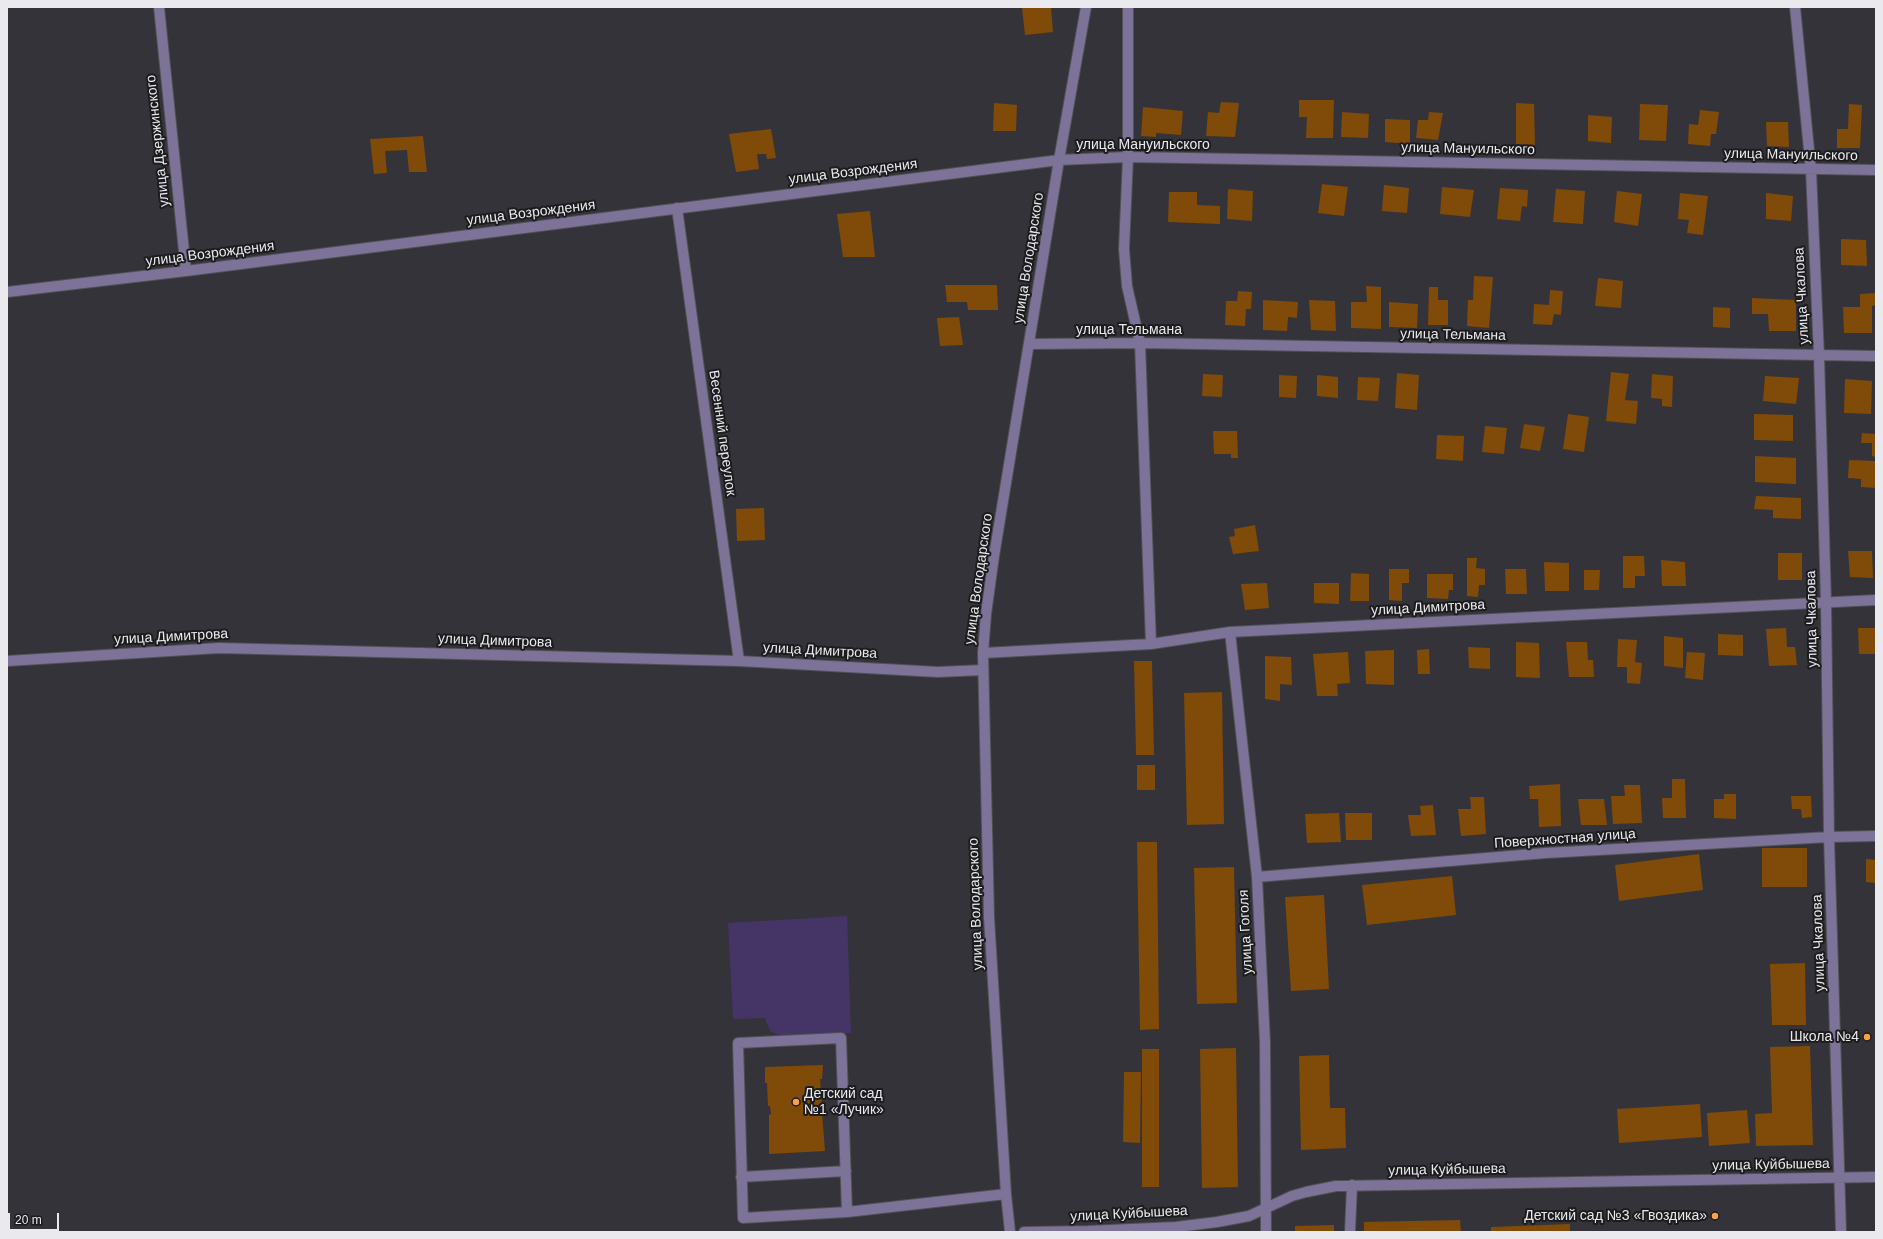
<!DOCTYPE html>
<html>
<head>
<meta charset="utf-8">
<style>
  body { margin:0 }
  #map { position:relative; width:1883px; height:1239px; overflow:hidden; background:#343339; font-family:Helvetica,sans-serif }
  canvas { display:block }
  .frame { position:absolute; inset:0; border:8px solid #eae9ed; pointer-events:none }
  .scale { position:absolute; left:8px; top:1213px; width:51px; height:18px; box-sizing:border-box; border:2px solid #eae9ed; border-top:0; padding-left:5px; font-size:12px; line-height:14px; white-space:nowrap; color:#eae9ed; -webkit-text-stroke:3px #1c1b1e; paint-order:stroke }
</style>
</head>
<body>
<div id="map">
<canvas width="1883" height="1239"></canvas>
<div class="frame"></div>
<div class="scale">20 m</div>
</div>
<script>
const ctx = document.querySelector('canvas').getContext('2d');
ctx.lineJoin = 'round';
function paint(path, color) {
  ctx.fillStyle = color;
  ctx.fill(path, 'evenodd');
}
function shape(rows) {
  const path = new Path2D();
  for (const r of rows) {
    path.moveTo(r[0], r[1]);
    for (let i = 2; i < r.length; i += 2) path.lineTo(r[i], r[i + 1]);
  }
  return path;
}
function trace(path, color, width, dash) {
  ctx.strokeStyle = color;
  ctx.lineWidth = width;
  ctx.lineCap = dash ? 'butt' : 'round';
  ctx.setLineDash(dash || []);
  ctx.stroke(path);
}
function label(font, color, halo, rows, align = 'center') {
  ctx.font = font + ' Helvetica,sans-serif';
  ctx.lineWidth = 4;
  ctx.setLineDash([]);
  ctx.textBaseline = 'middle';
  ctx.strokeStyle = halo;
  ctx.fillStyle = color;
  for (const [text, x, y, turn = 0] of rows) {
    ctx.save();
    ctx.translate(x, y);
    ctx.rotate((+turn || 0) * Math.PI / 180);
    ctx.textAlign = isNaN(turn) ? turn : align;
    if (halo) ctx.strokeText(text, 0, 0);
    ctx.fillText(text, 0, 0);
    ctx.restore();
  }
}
paint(shape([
  [847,916,851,1033,778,1035,770,1031,765,1018,733,1019,728,923]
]), '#453566');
paint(shape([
  [1022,7,1051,7,1053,32,1025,35],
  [1299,100,1334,100,1333,138,1306,138,1307,117,1299,117],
  [1221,102,1239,103,1235,137,1206,136,1208,112,1219,113],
  [994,103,1017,105,1016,131,993,131],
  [1516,103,1534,104,1535,145,1516,144],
  [1640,104,1668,105,1666,141,1639,140],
  [1849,104,1862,105,1860,148,1837,148,1837,129,1848,129],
  [1143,107,1183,111,1181,135,1156,133,1156,137,1141,136],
  [1700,110,1719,112,1716,134,1711,134,1710,146,1688,144,1689,124,1698,125],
  [1342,112,1369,114,1368,138,1341,137],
  [1429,112,1443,113,1438,140,1416,138,1418,120,1428,120],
  [1588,115,1612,117,1611,143,1588,141],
  [1385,119,1410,120,1410,144,1385,142],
  [1766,122,1788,122,1789,147,1767,146],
  [771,129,776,158,767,159,766,154,757,154,759,169,736,172,729,134],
  [423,136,427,172,409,172,407,150,385,151,387,173,374,174,370,139],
  [1322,184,1348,187,1344,216,1318,213],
  [1384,185,1409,188,1407,213,1382,211],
  [1442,187,1474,190,1470,217,1440,214],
  [1500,188,1528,190,1527,207,1522,206,1520,221,1497,219],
  [1228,189,1253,191,1252,221,1227,219],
  [1556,189,1585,191,1583,224,1553,222],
  [1617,191,1642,194,1638,226,1614,222],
  [1169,192,1197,192,1197,205,1220,206,1220,224,1168,222],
  [1680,193,1708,196,1703,235,1687,233,1689,220,1678,219],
  [1766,193,1793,196,1791,221,1766,219],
  [870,211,875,257,843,257,837,214],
  [1841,239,1866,240,1867,266,1841,265],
  [1474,276,1493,277,1489,328,1467,326,1468,300,1473,300],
  [1598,278,1623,281,1621,308,1595,306],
  [945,285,997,285,998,310,968,310,967,302,947,302],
  [1366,286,1381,287,1381,329,1351,328,1351,302,1367,302],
  [1429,287,1438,287,1438,300,1448,300,1448,325,1428,325],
  [1550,290,1563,291,1561,315,1554,314,1552,325,1533,324,1534,304,1549,305],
  [1238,291,1252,292,1251,309,1246,309,1245,326,1225,325,1226,301,1237,301],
  [1876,293,1876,305,1872,306,1872,333,1844,333,1843,307,1860,307,1860,294],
  [1752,298,1796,300,1796,331,1769,331,1768,314,1752,314],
  [1263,300,1298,302,1297,318,1288,317,1287,331,1263,330],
  [1309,300,1335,301,1336,331,1311,330],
  [1389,302,1418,304,1417,328,1389,327],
  [1713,307,1730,308,1730,328,1713,327],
  [959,317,963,345,940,346,937,318],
  [1611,372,1629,374,1625,400,1638,401,1636,424,1606,421],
  [1397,373,1419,375,1417,410,1395,408],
  [1203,374,1223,375,1222,397,1202,396],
  [1652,374,1673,376,1672,407,1662,406,1662,399,1651,398],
  [1279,375,1297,376,1296,398,1279,397],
  [1317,375,1338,377,1338,398,1317,396],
  [1765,376,1799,378,1796,404,1763,401],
  [1358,377,1380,378,1378,401,1357,400],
  [1845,379,1872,381,1871,414,1844,413],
  [1568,414,1589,417,1584,452,1563,449],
  [1754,414,1793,415,1793,441,1754,440],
  [1524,424,1545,427,1540,451,1520,448],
  [1485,426,1507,428,1504,454,1482,452],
  [1213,431,1237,431,1238,458,1231,458,1231,454,1214,454],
  [1862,433,1876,434,1876,457,1872,456,1872,443,1861,443],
  [1437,435,1464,436,1463,461,1436,459],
  [1755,456,1796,458,1796,484,1755,482],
  [1849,460,1876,461,1876,488,1861,487,1861,479,1848,478],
  [1756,496,1801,498,1801,519,1773,518,1773,510,1754,509],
  [764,508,765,540,737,541,736,509],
  [1255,525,1259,551,1233,554,1229,537,1235,536,1234,529],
  [1848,551,1872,551,1873,578,1850,577],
  [1778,553,1802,553,1802,580,1778,580],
  [1623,556,1644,556,1645,576,1635,576,1635,588,1623,588],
  [1467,558,1477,558,1476,568,1485,569,1485,585,1479,585,1478,597,1467,596],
  [1661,560,1685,562,1686,586,1662,586],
  [1544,562,1569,563,1569,591,1545,591],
  [1389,569,1409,569,1409,583,1402,583,1402,601,1389,600],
  [1505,569,1526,569,1527,594,1506,594],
  [1584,570,1600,570,1599,590,1584,590],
  [1351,573,1369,574,1369,601,1350,601],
  [1427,574,1453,574,1453,590,1449,590,1448,599,1427,598],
  [1267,583,1269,608,1245,610,1241,584],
  [1314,583,1339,583,1339,604,1314,603],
  [1786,628,1787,647,1795,647,1797,665,1769,666,1766,629],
  [1858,628,1876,628,1876,654,1859,654],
  [1718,634,1743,635,1743,656,1718,655],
  [1664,636,1683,638,1683,668,1664,666],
  [1618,639,1637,640,1635,662,1642,663,1640,684,1627,683,1627,667,1617,667],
  [1516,642,1539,643,1540,678,1516,677],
  [1566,642,1587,642,1588,660,1593,660,1594,677,1569,677],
  [1468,647,1490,648,1490,669,1469,668],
  [1429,649,1430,674,1418,674,1417,650],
  [1394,650,1394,685,1366,684,1365,651],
  [1348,652,1350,683,1337,684,1338,696,1317,696,1313,654],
  [1687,652,1705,653,1703,680,1685,678],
  [1265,656,1291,657,1292,685,1280,684,1280,701,1265,699],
  [1134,661,1152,661,1154,755,1136,755],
  [1222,692,1224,824,1187,825,1184,693],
  [1137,765,1155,765,1155,790,1137,790],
  [1672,779,1685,779,1686,818,1663,818,1662,798,1672,798],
  [1560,784,1561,826,1539,827,1538,799,1530,799,1529,786],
  [1624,785,1640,785,1642,823,1613,824,1611,796,1625,796],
  [1724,794,1736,794,1736,819,1714,818,1714,799,1724,799],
  [1791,796,1811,796,1812,817,1802,818,1801,809,1792,809],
  [1470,797,1484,797,1486,834,1461,836,1458,809,1471,809],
  [1578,799,1604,799,1607,825,1581,825],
  [1433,805,1436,835,1411,836,1408,815,1421,815,1420,806],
  [1339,813,1341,842,1307,843,1305,814],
  [1345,813,1372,813,1372,840,1346,840],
  [1137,842,1157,842,1159,1029,1140,1030],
  [1762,848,1807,848,1807,887,1762,887],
  [1699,854,1703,890,1619,901,1615,865],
  [1866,859,1876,860,1876,883,1866,882],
  [1234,867,1237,1003,1197,1004,1194,868],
  [1452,876,1456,915,1367,925,1362,885],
  [1324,895,1329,989,1291,991,1285,897],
  [1805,963,1806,1025,1772,1025,1770,964],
  [1810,1046,1813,1145,1756,1146,1755,1114,1772,1113,1770,1047],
  [1236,1048,1238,1187,1202,1188,1200,1049],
  [1142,1049,1159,1049,1159,1187,1142,1187],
  [1329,1055,1330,1108,1345,1108,1346,1148,1301,1150,1299,1056],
  [823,1065,822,1079,820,1079,822,1104,819,1104,819,1112,822,1113,825,1151,769,1154,769,1115,771,1114,770,1106,768,1106,767,1083,765,1083,765,1067],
  [1124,1072,1141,1072,1140,1143,1123,1142],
  [1700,1104,1702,1137,1619,1143,1617,1109],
  [1747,1110,1750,1143,1709,1146,1707,1113],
  [1460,1220,1461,1232,1364,1232,1364,1222],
  [1570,1224,1570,1232,1491,1232,1491,1227],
  [1334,1225,1334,1232,1295,1232,1295,1226]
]), '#804a09');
const minor = shape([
  [159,7,186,271],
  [1128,7,1128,157,1124,249,1127,286,1140,343,1151,644],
  [1795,7,1811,170,1819,356,1826,602,1829,837,1841,1232],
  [677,208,739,661],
  [7,292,186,271,1059,160,1128,157,1876,170],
  [1030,344,1140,343,1876,356],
  [1230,632,1257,877,1265,1042,1266,1232],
  [983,653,1151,644,1230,632,1876,600],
  [7,661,219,648,739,661,938,672,983,670],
  [1257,877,1546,853,1829,837,1876,836],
  [741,1177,846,1171],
  [847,1212,841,1038,738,1043,743,1218,847,1212,1006,1194],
  [1010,1232,1006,1194,989,917,983,653,986,614,994,556,1059,160,1086,7],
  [1024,1232,1088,1231,1176,1227,1217,1222,1249,1216,1292,1196,1306,1192,1336,1186,1876,1177],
  [1350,1232,1352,1185]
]);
trace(minor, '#515056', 12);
trace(minor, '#7d7398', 10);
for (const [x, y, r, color] of [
  [1867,1037,4,"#f8a14a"],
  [796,1102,4,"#f8a14a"],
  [1715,1216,4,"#f8a14a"]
]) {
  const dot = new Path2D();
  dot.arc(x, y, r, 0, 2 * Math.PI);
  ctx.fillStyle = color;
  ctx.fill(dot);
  trace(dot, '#1c1b1e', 1.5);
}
label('14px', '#eae9ed', '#1c1b1e', [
  ["улица Дзержинского",158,141,-96],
  ["улица Мануильского",1143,145],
  ["улица Мануильского",1468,149,1],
  ["улица Мануильского",1791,155,1],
  ["улица Возрождения",853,172,-7],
  ["улица Возрождения",531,213,-7],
  ["улица Возрождения",210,254,-7],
  ["улица Володарского",1029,258,-81],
  ["улица Чкалова",1802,296,-93],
  ["улица Тельмана",1129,330],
  ["улица Тельмана",1453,335,1],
  ["Весенний переулок",722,433,82],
  ["улица Володарского",979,579,-82],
  ["улица Димитрова",1428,608,-3],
  ["улица Чкалова",1812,619,-91],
  ["улица Димитрова",171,637,-3],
  ["улица Димитрова",495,641,2],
  ["улица Димитрова",820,651,3],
  ["Поверхностная улица",1565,839,-4],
  ["улица Володарского",976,904,-92],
  ["улица Гоголя",1246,932,-93],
  ["улица Чкалова",1819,943,-92],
  ["улица Куйбышева",1771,1165,-1],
  ["улица Куйбышева",1447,1170,-1],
  ["улица Куйбышева",1129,1214,-3]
]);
label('14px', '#eae9ed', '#1c1b1e', [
  ["Школа №4",1859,1037],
  ["Детский сад",804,1094,"left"],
  ["№1 «Лучик»",804,1110,"left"],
  ["Детский сад №3 «Гвоздика»",1707,1216]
], 'right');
</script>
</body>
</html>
